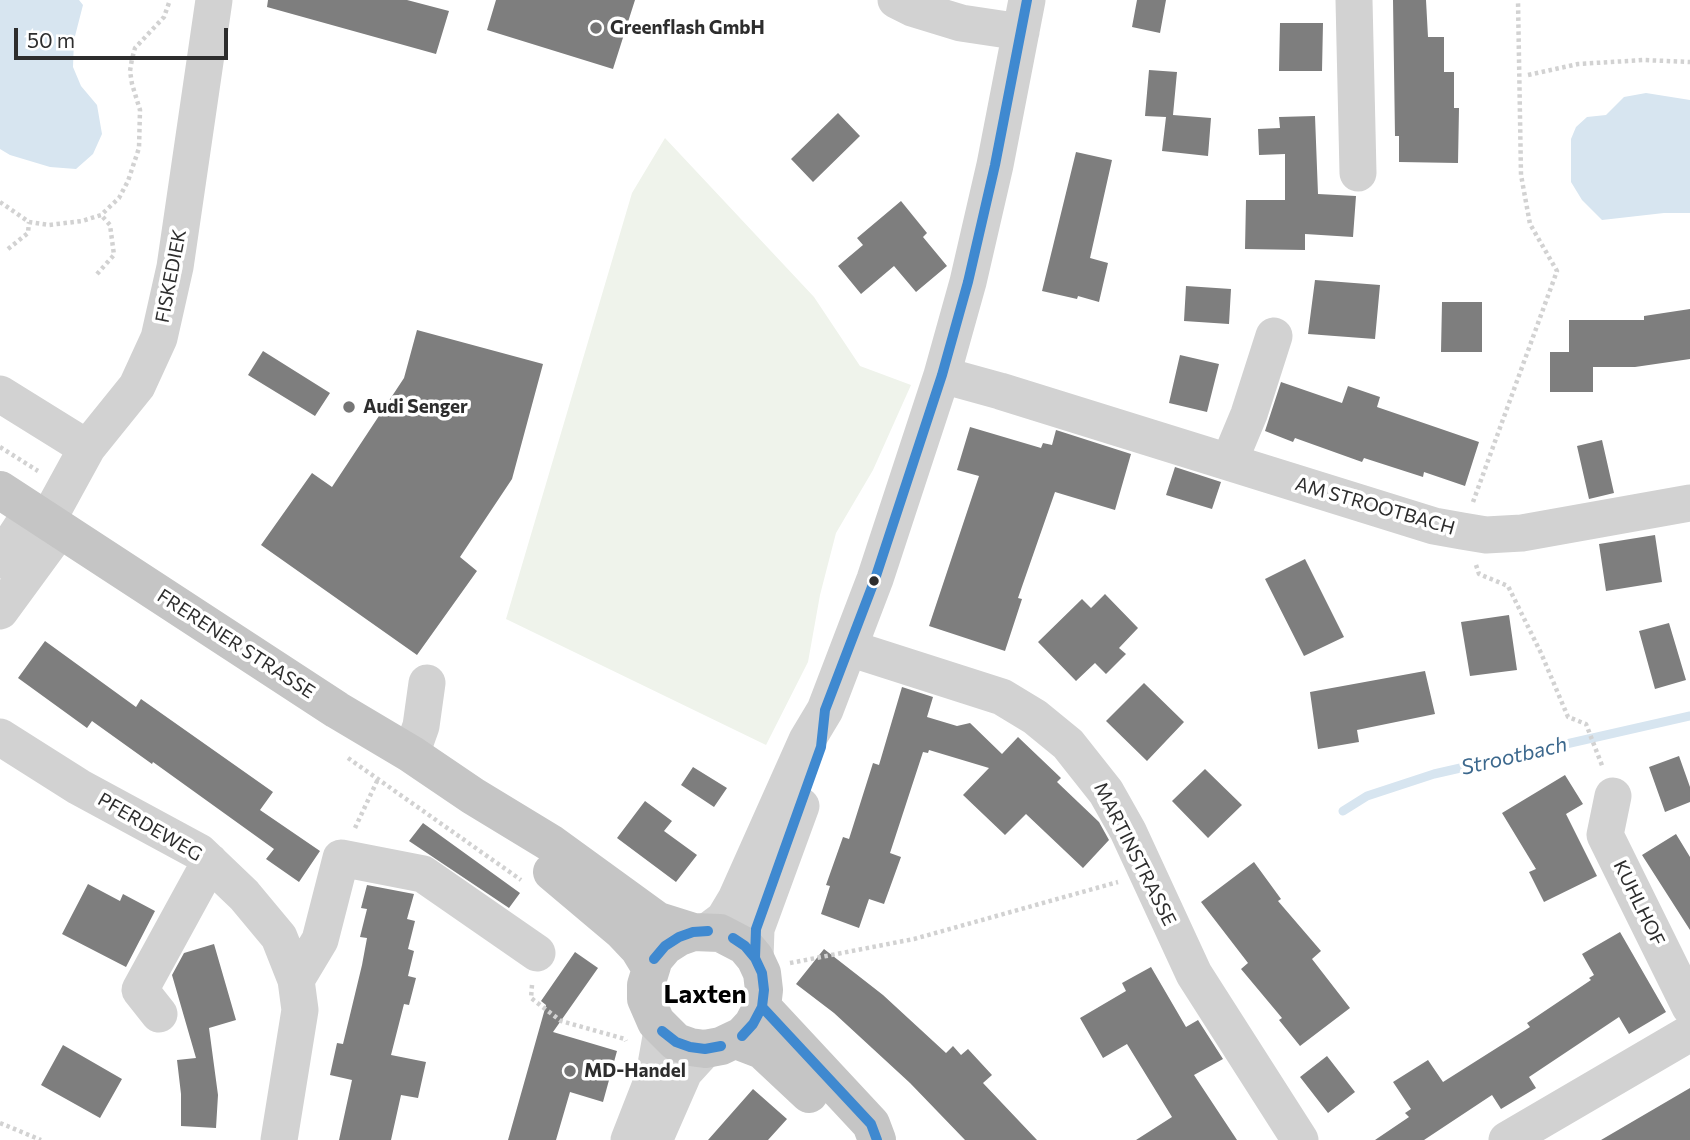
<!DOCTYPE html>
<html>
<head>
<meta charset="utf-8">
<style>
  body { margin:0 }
  #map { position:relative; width:1690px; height:1140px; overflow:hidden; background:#fff; font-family:Commissioner,sans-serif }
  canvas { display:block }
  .scale { position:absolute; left:14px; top:28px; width:214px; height:32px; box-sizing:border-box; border:4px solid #2d2d2d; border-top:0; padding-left:9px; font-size:21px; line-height:24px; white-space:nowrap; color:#2d2d2d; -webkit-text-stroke:5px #fff; paint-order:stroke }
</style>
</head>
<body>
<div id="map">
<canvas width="1690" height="1140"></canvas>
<div class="scale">50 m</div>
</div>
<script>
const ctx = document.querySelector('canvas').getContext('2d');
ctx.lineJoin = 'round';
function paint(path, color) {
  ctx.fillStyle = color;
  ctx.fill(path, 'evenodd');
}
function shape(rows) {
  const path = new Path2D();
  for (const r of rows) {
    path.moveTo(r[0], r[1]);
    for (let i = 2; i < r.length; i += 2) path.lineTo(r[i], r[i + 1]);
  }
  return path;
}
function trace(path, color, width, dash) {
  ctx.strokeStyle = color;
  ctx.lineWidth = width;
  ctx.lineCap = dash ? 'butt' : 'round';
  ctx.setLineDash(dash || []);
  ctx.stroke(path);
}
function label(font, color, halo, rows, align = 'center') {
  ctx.font = font + ' Commissioner,sans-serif';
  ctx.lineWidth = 7;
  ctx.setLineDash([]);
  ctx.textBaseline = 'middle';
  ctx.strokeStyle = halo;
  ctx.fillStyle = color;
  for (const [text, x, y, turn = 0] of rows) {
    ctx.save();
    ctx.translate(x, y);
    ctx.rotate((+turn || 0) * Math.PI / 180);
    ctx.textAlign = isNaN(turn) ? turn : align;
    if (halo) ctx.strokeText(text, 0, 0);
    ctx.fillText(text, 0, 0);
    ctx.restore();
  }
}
paint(shape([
  [665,138,814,297,860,366,911,385,873,470,836,533,820,595,808,662,766,745,506,619,632,193]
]), '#eff3eb');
paint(shape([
  [0,0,79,0,83,5,74,40,73,67,81,86,97,105,102,134,93,154,76,169,50,167,10,155,0,149],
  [1646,93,1690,100,1690,213,1664,213,1602,220,1582,200,1571,182,1571,139,1576,127,1587,117,1606,115,1624,97]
]), '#d7e5f0');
trace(shape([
  [1343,811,1367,796,1434,774,1690,716]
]), '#d7e5f0', 9);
paint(shape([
  [268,0,407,0,449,11,436,54,267,7],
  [496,0,635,0,613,69,487,30],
  [1137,0,1166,0,1160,33,1132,27],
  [1393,0,1426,0,1428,37,1444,37,1444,72,1454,72,1454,108,1459,108,1458,163,1399,162,1399,136,1395,136],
  [1280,23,1323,23,1322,71,1279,71],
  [1149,70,1177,72,1173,115,1211,118,1208,156,1162,151,1166,117,1145,116],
  [838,113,860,136,813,182,791,159],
  [1315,116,1318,194,1356,196,1353,237,1305,234,1305,250,1245,249,1246,200,1285,200,1285,154,1259,155,1258,129,1280,128,1279,117],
  [1076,152,1112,160,1090,258,1108,263,1099,302,1078,296,1077,299,1042,291],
  [901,201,927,233,923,237,947,266,916,292,894,266,861,294,838,266,863,245,857,238],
  [1315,280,1380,285,1375,339,1308,334],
  [1186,286,1231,289,1229,324,1184,321],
  [1442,302,1482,302,1482,352,1441,352],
  [1690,309,1690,359,1635,367,1593,367,1593,392,1550,392,1550,352,1569,352,1569,320,1644,320,1644,316],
  [417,330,543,364,512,479,460,557,477,571,417,655,261,545,312,473,332,487,404,378],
  [263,351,330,393,315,416,248,375],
  [1180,355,1219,364,1207,412,1169,403],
  [1281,382,1342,403,1348,386,1380,397,1377,407,1479,442,1465,486,1424,472,1423,477,1364,458,1362,462,1295,438,1293,442,1265,431],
  [970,427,1041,448,1043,443,1052,445,1056,430,1131,454,1115,510,1055,492,1018,598,1022,599,1005,651,929,626,979,476,957,470],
  [1602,440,1614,493,1589,499,1577,446],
  [1175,467,1221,482,1212,509,1166,495],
  [1655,535,1662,582,1606,591,1599,544],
  [1305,559,1344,637,1304,656,1265,579],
  [1105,594,1138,628,1119,648,1126,654,1106,674,1095,663,1076,681,1038,642,1082,599,1091,608],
  [1509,615,1517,670,1470,676,1461,622],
  [1669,623,1686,680,1655,689,1639,631],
  [45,641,136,707,141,699,273,792,260,810,320,851,299,882,266,859,274,849,153,762,152,764,92,721,87,728,18,678],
  [1425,671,1435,714,1357,730,1359,742,1318,749,1310,692],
  [1144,683,1184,722,1147,761,1106,721],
  [902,687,933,697,927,717,957,726,970,723,1002,754,1018,737,1061,778,1057,782,1099,822,1109,840,1083,868,1026,814,1005,835,963,795,989,768,929,750,928,753,923,752,890,853,901,857,884,904,869,899,859,928,821,914,830,886,826,885,843,837,849,839,873,763,879,765],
  [1679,756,1690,787,1690,802,1665,812,1649,767],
  [693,767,727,788,714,807,681,785],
  [1205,769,1242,805,1208,838,1172,801],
  [1565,775,1583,804,1566,814,1597,876,1544,902,1529,872,1536,869,1502,813],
  [645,801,672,821,664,831,697,855,676,882,617,838],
  [423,823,520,893,509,908,409,841],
  [1676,834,1690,857,1690,930,1642,855],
  [1254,862,1281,899,1278,901,1321,951,1312,959,1350,1008,1300,1046,1279,1020,1282,1018,1241,969,1248,963,1201,902],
  [88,884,120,901,123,894,155,911,126,967,62,934],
  [367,885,414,894,407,919,415,921,408,949,414,951,408,976,416,978,409,1005,404,1004,391,1055,426,1062,418,1098,401,1095,391,1140,339,1140,352,1080,330,1075,337,1043,343,1044,362,965,367,938,360,937,367,909,361,908],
  [1620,932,1666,1012,1629,1034,1619,1017,1529,1077,1536,1088,1501,1109,1492,1095,1424,1140,1375,1140,1409,1117,1405,1113,1411,1109,1393,1082,1428,1060,1443,1082,1530,1027,1527,1023,1591,980,1589,978,1594,975,1582,954],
  [214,944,236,1020,209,1028,218,1095,216,1128,181,1126,181,1094,177,1060,196,1058,172,975,184,953],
  [824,949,883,995,946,1053,953,1046,961,1055,968,1049,992,1075,983,1083,1037,1140,965,1140,910,1083,834,1013,796,984],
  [575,952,598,968,553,1032,617,1051,603,1102,570,1092,556,1140,508,1140,546,1005,541,1001],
  [1151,967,1186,1027,1198,1020,1223,1059,1194,1075,1237,1140,1136,1140,1172,1117,1127,1044,1103,1058,1080,1018,1126,991,1122,983],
  [63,1045,122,1079,100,1118,41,1085],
  [1327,1056,1355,1092,1328,1113,1300,1077],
  [1690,1088,1690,1140,1601,1140],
  [753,1089,787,1119,768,1140,708,1140]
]), '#7e7e7e');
trace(shape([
  [1528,75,1578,64,1644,60,1690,62],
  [0,202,29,222,49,225,82,221,101,215,119,198,128,181,139,148,140,110,132,84,130,71,132,59,135,48,164,17,170,0],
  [8,249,28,233,29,222],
  [97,274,114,255,110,225,101,215],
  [0,447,38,471],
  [1473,502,1557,271,1530,224,1521,175,1518,0],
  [1476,565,1479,574,1508,586,1541,653,1568,717,1586,724,1603,768],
  [348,758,521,880],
  [355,828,378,779],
  [790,963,914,939,1118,882],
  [532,985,531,998,561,1021,625,1039,626,1041],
  [0,1123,41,1140]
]), '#d2d2d2', 4.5, [3.5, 3.5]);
trace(shape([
  [896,0,912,8,961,23,1021,32],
  [1354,0,1358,173],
  [942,375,1000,391,1434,526,1462,531,1486,535,1522,533,1690,503],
  [0,394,87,448],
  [1229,462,1249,414,1274,336],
  [47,521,87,448,137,386,159,338,175,267,214,0],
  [0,560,32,511],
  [0,611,60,529],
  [849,648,1002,697,1035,717,1068,744,1106,792,1128,831,1194,974,1300,1140],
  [0,737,79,787,199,852,244,895,279,937,296,980,300,1010,279,1140],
  [411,754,421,726,427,683],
  [1613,796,1605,835,1690,1007],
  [708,931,724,919,736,899,807,740,825,710,875,579,942,375,968,282,995,165,1027,0],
  [755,958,756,929,801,806],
  [296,980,320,940,341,858,423,874,537,953],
  [159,1014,140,990,210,862],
  [656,1136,684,1072,705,1049],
  [629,1140,654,1076,662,1031],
  [1507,1140,1690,1033]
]), '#d2d2d2', 37);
trace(shape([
  [0,490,337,710,411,754,473,796,552,844,658,921,693,932,720,933,745,946,755,958,762,973,764,990,762,1007,753,1024,742,1036,721,1046,705,1049,690,1047,676,1042,656,1022,646,999,646,985,654,959,665,946,679,937,693,932],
  [552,872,622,931,639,949,650,967],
  [762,1007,871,1124,877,1140],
  [736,1040,762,1050,809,1094]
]), '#c5c5c5', 38);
trace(shape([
  [733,938,745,946,755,958,762,973,764,990,762,1007,753,1024,742,1036],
  [755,958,756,929,821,747,825,710,875,579,942,375,968,282,995,165,1027,0],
  [654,959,665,946,679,937,693,932,708,931],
  [762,1007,871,1124,877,1140],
  [662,1031,676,1042,690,1047,705,1049,721,1046]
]), '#3f89d0', 10);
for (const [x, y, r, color] of [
  [596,28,7,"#767676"],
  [349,407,7,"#767676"],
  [874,581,6,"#2d2d2d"],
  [570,1071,7,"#767676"]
]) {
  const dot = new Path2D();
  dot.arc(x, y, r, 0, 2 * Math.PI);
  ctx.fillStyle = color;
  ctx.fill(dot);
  trace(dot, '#fff', 2.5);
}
label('bold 19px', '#2d2d2d', '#fff', [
  ["Greenflash GmbH",610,28],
  ["Audi Senger",363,407],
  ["MD-Handel",584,1071]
], 'left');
label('19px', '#2d2d2d', '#fff', [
  ["FISKEDIEK",171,276,-79],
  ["AM STROOTBACH",1375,506,16],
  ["FRERENER STRASSE",236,644,33],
  ["PFERDEWEG",150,827,30],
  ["MARTINSTRASSE",1135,854,63],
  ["KUHLHOF",1639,903,64]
]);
label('italic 21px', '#3c688d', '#fff', [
  ["Strootbach",1514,756,-13]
]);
label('bold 26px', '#000', '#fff', [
  ["Laxten",705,994]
]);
</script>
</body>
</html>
